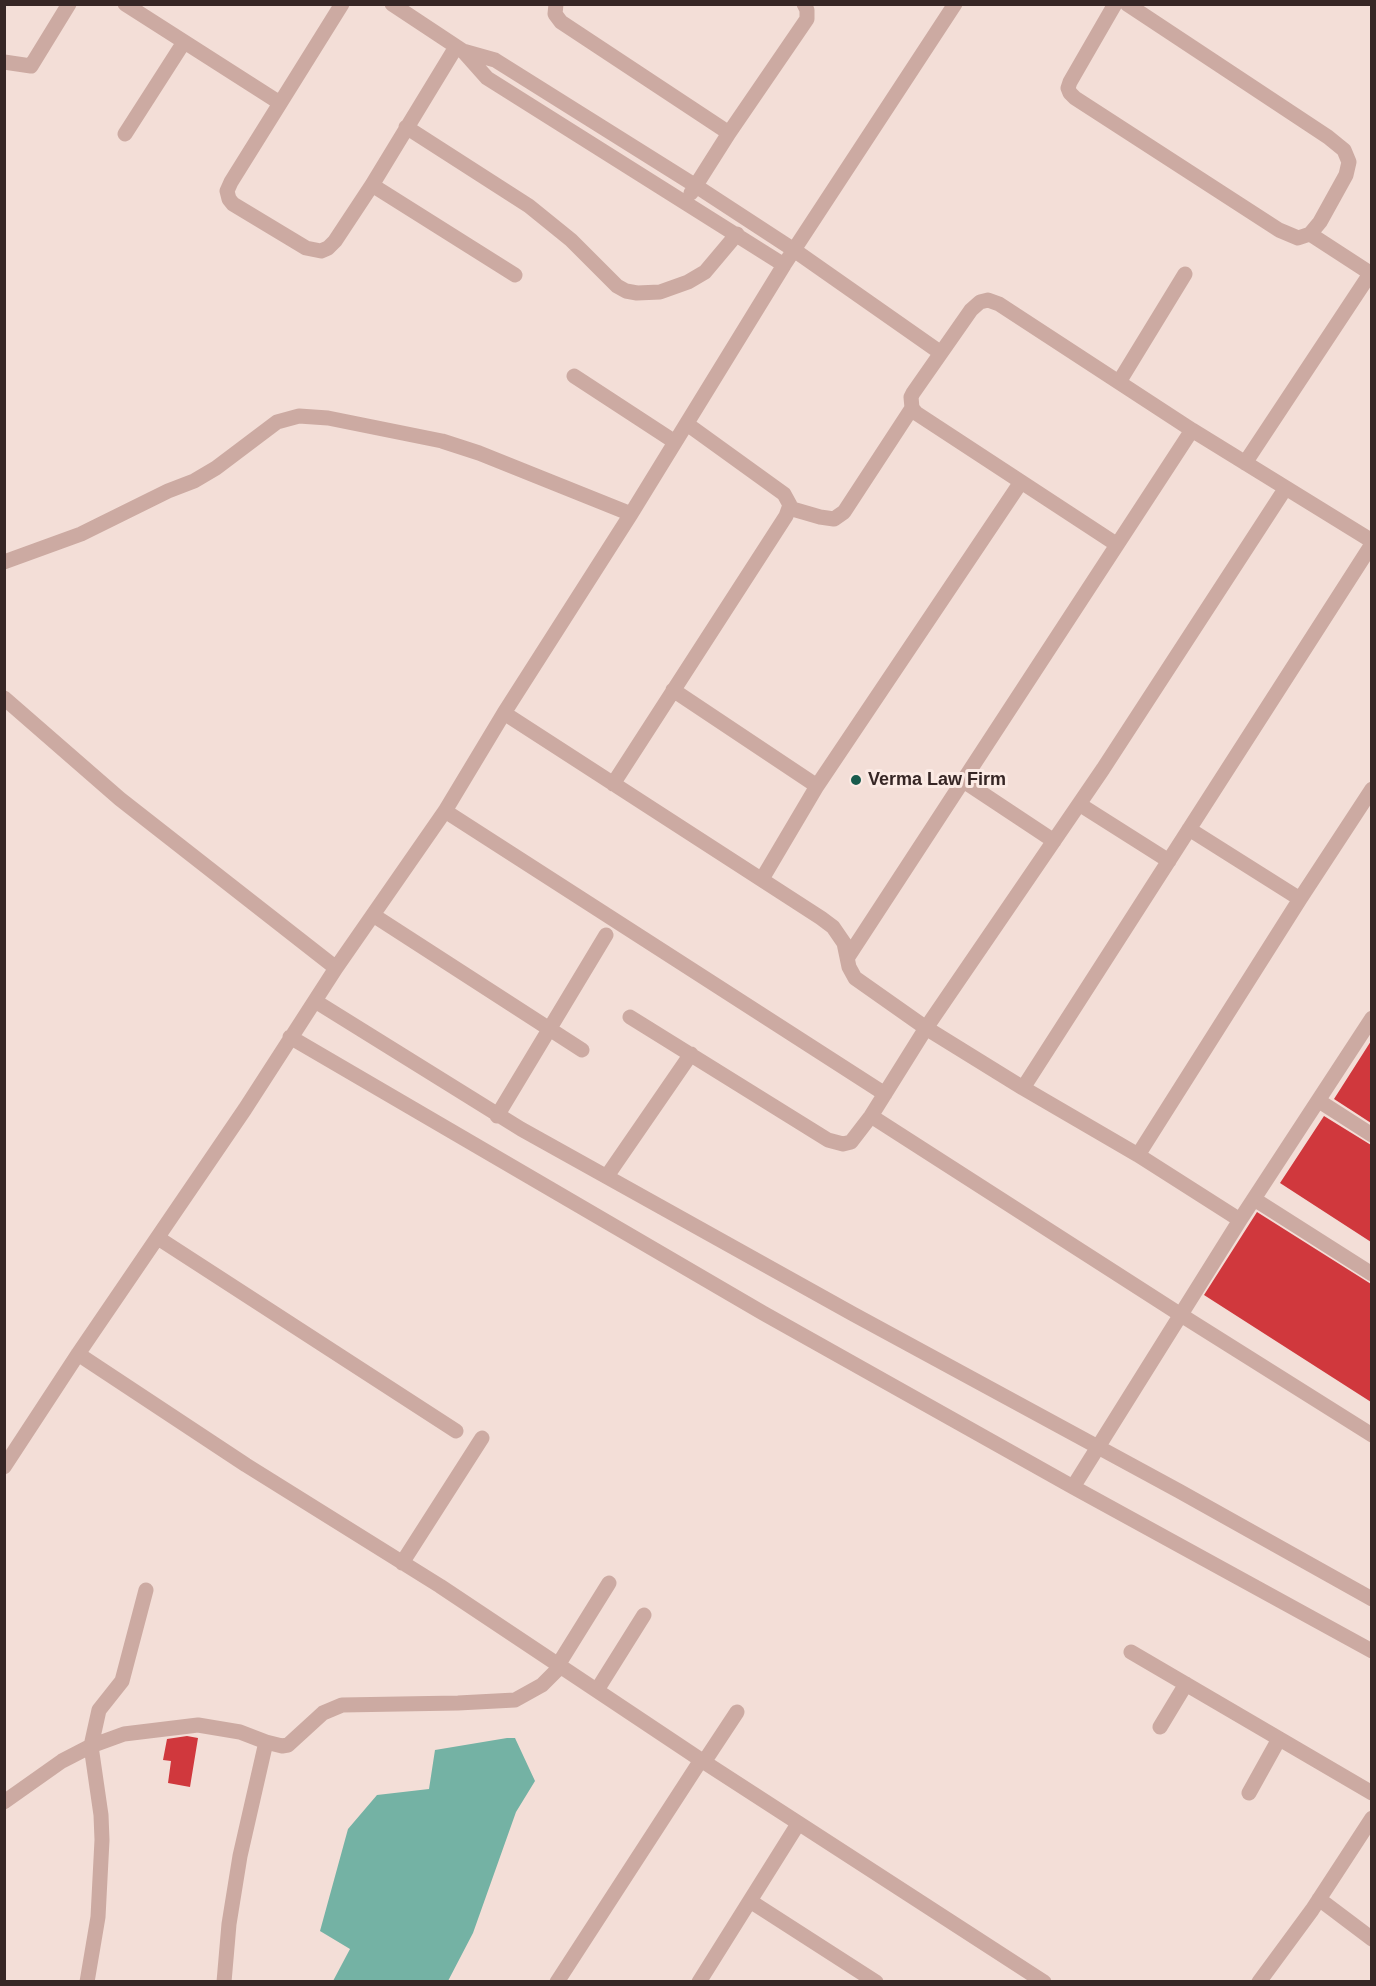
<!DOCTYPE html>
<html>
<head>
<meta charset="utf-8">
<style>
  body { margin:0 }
  #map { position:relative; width:1376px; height:1986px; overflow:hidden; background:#f3ded7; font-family:Arial,sans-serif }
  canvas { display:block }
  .frame { position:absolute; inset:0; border:6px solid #362625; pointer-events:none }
</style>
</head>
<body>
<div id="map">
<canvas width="1376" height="1986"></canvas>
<div class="frame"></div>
</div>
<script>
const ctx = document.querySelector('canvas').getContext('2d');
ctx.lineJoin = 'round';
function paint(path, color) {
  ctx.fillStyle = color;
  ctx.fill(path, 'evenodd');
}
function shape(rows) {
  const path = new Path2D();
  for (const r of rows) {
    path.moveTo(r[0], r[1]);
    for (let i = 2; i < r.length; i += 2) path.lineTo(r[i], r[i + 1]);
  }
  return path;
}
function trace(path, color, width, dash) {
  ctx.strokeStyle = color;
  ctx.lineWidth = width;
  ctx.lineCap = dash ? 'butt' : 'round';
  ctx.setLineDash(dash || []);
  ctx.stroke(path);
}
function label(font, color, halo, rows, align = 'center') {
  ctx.font = font + ' Arial,sans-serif';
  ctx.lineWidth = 6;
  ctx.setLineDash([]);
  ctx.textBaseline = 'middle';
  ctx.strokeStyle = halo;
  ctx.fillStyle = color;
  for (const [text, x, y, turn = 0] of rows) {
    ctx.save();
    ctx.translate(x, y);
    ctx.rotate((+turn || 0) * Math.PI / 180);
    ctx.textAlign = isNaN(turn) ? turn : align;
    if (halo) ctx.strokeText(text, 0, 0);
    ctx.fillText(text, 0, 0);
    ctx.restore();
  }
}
paint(shape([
  [507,1738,515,1738,535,1781,516,1812,473,1933,448,1981,333,1981,350,1949,320,1931,348,1829,377,1795,429,1789,435,1750]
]), '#74b2a4');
paint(shape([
  [1371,1041,1371,1123,1334,1099],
  [1324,1116,1371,1145,1371,1242,1280,1183],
  [1257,1212,1371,1284,1371,1402,1204,1295],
  [187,1736,198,1738,190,1787,168,1783,171,1761,163,1760,167,1739]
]), '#d0383d');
trace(shape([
  [125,4,280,103],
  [342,4,231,182,227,191,229,199,233,204,306,248,321,251,328,248,335,241,372,185,456,47],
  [392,4,463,51,495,60,696,186,794,250,941,353],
  [556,4,555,14,561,22,729,133,691,193],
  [1115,4,1070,82,1068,88,1070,93,1075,98,1279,230,1298,238,1310,234,1320,222,1346,175,1349,162,1344,150,1328,137,1127,4],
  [463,51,487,78,784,265],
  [4,62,31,66,69,4],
  [406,127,529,206,571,240,617,286,626,291,637,293,660,292,688,282,705,272,737,234],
  [729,133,807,19,807,10,804,4],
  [125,134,184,42],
  [372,185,515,275],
  [1310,234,1370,273],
  [574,376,675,442],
  [1119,382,1185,274],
  [1245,463,1372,271],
  [789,508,820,517,834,519,844,512,912,408],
  [1116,544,916,413,912,408,911,397,913,393,971,310,980,302,988,300,999,304,1192,430,1372,541],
  [4,562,81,534,168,491,194,481,216,468,277,422,299,416,328,418,442,441,479,453,631,514],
  [673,690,817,786],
  [4,698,120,799,336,968],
  [504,713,821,918,833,927,844,943,849,967,855,978,926,1028,1023,1088,1138,1155,1240,1220],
  [962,780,1054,841],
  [613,784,786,516,790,505,784,494,687,424],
  [1079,804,1169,861],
  [445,811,885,1094],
  [1189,829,1300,899],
  [762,879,817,786,1021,482],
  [373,915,582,1050],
  [848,957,1192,430],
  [315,1001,521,1129,853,1314,1179,1491,1372,1599],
  [630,1017,828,1140,843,1144,851,1142,871,1116,926,1028,1103,769,1285,489],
  [290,1037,763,1313,1073,1487,1372,1651],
  [1023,1088,1372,544],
  [1319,1101,1372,1135],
  [497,1116,606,935],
  [871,1116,1181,1315,1372,1435],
  [1138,1155,1300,899,1372,789],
  [607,1176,691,1054],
  [1254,1199,1372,1274],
  [158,1238,456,1431],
  [78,1354,246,1465,440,1586,701,1760,1044,1982],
  [4,1467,78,1354,245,1109,336,968,445,811,504,713,631,514,784,265,955,4],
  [1073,1487,1240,1220,1372,1018],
  [402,1563,482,1438],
  [1131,1652,1372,1793],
  [558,1665,609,1583],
  [597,1690,644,1615],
  [1160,1727,1186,1684],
  [704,1762,737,1712],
  [1249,1793,1279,1739],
  [4,1802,62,1761,91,1746,124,1734,198,1725,240,1732,266,1742,282,1746,288,1745,323,1713,342,1705,458,1703,515,1700,542,1685,561,1666],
  [1319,1899,1372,1939],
  [750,1901,876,1982],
  [87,1982,98,1917,102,1840,101,1815,91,1746,99,1710,122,1681,146,1590],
  [224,1982,229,1924,240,1856,266,1742],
  [557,1982,701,1760],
  [699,1982,798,1824],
  [1259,1982,1312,1910,1372,1818]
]), '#ccaaa2', 15);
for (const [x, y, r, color] of [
  [856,780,6,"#185a4c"]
]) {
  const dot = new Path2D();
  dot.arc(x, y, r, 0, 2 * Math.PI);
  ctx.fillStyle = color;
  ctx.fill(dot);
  trace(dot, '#fbeae4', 2);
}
label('bold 18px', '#362625', '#fbeae4', [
  ["Verma Law Firm",868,780]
], 'left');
</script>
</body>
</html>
